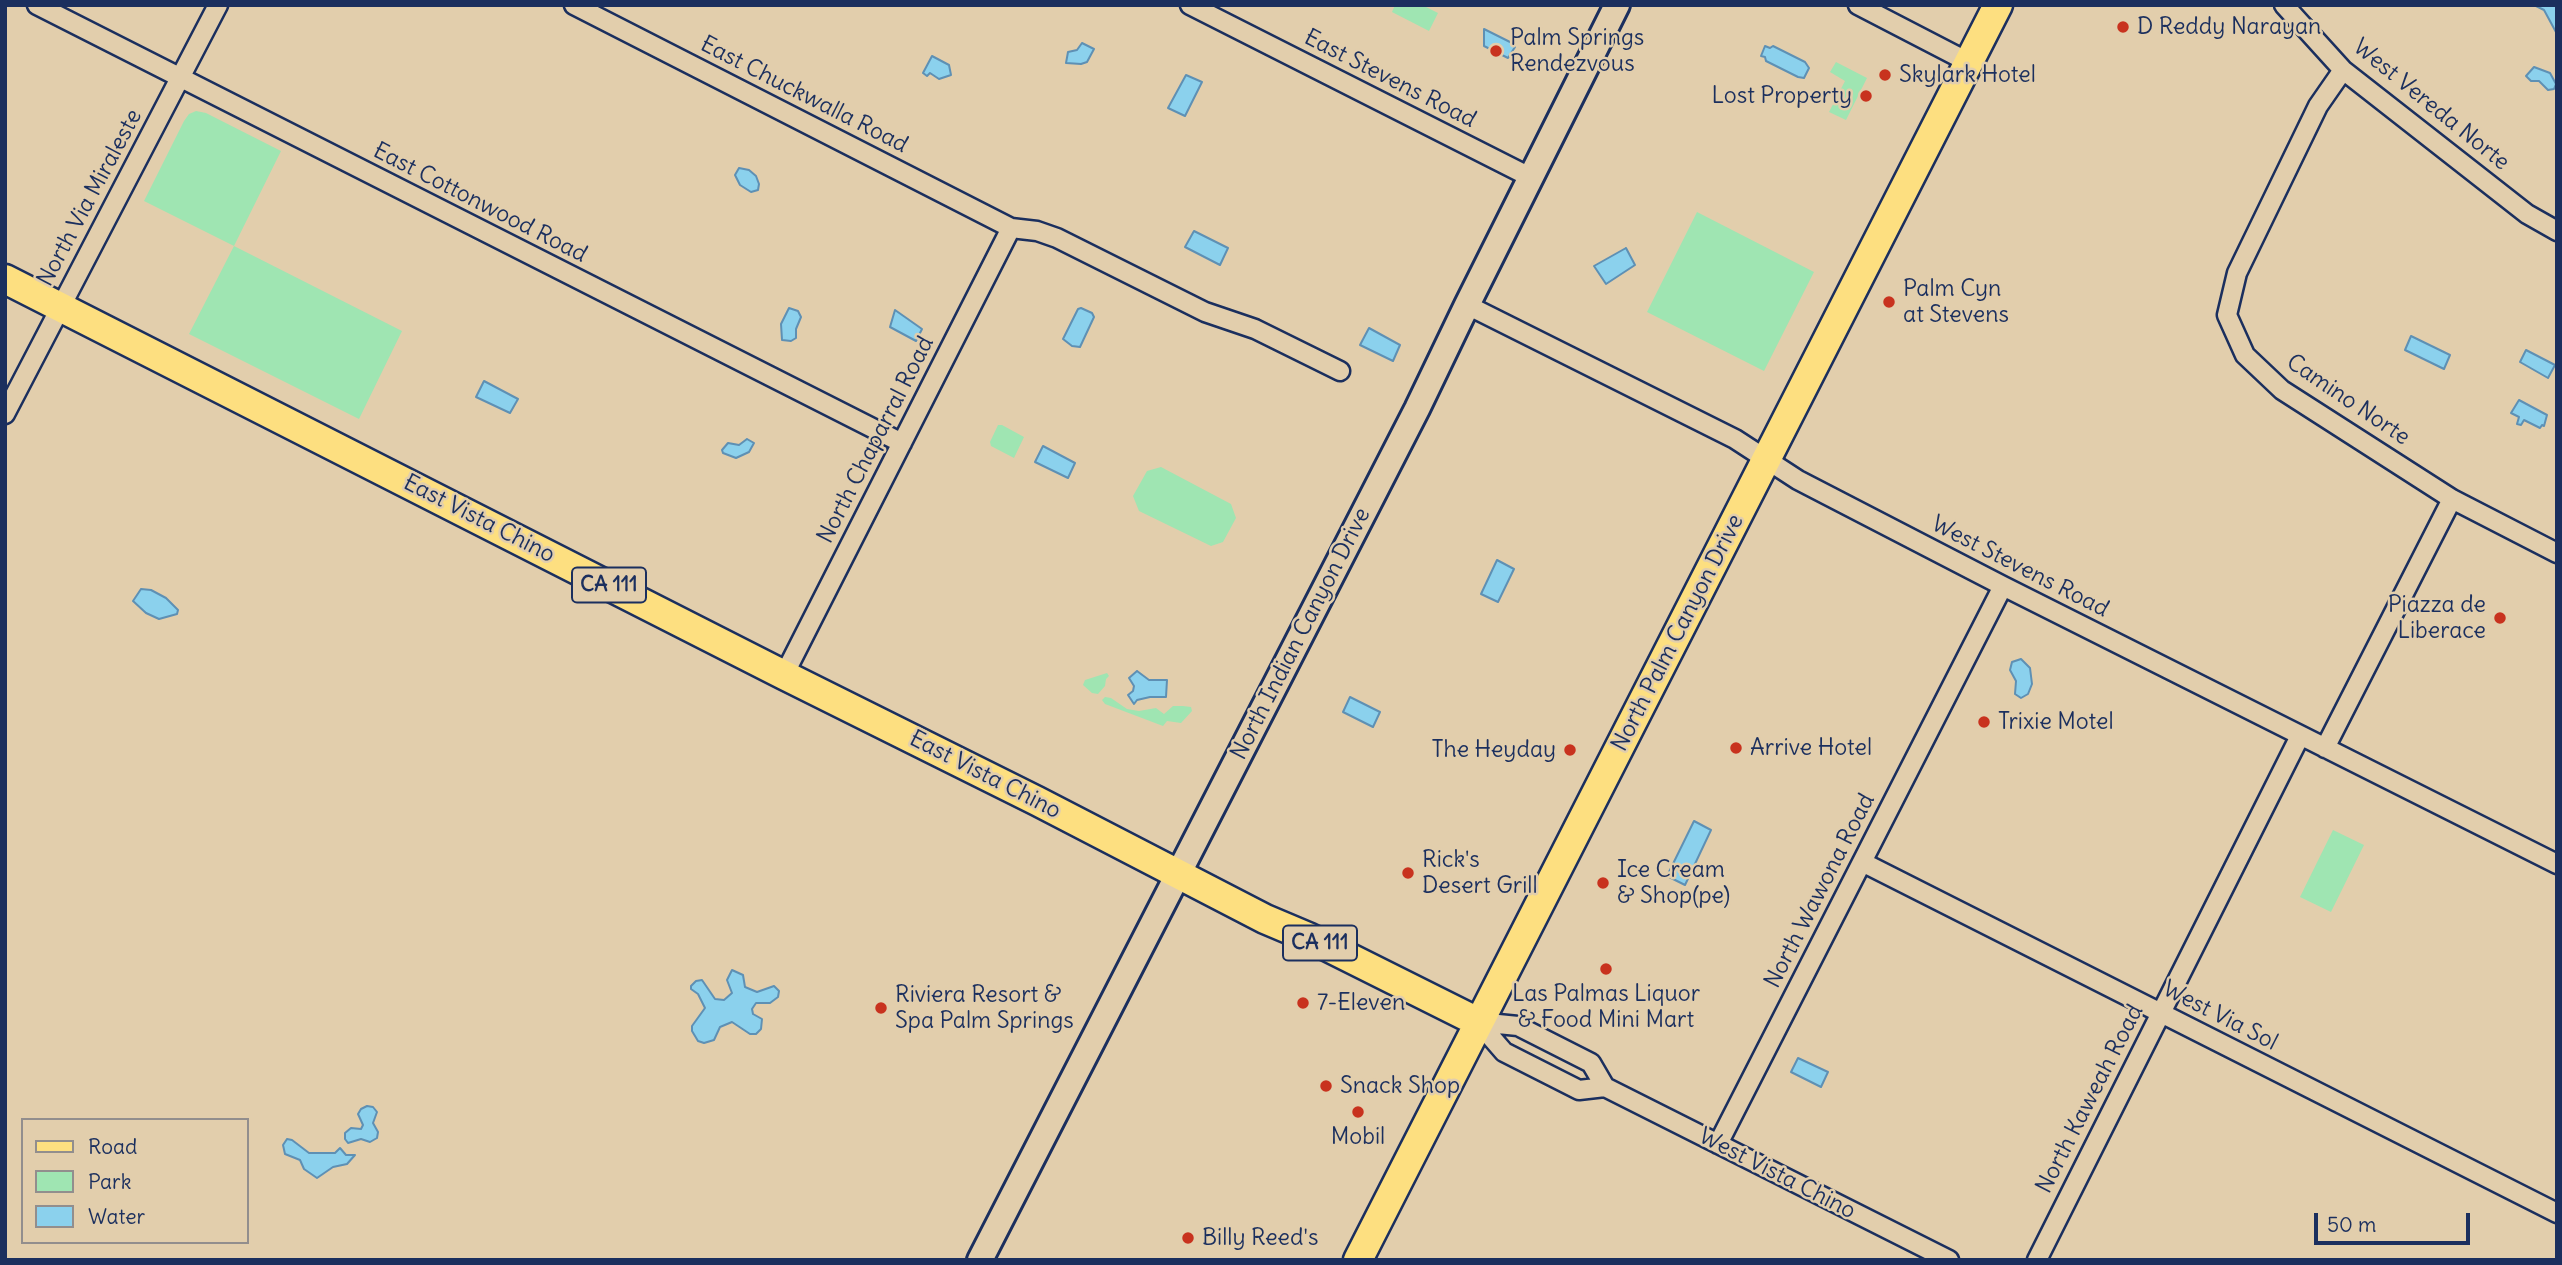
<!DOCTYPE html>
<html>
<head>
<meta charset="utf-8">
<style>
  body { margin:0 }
  #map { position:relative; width:2562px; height:1265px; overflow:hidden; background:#e2ceac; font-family:Delius,sans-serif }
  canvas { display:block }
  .frame { position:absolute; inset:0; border:7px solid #1b2f5e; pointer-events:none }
  .legend { position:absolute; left:21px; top:1118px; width:228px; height:126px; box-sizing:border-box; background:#e2ceac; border:2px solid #928e8d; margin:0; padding:9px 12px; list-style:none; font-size:21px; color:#1b2f5e }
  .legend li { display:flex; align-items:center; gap:14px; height:35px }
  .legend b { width:35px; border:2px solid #928e8d }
  .scale { position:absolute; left:2314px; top:1213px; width:156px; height:32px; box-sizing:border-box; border:4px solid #1b2f5e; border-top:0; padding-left:9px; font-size:21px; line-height:24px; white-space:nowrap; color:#1b2f5e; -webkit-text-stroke:5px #e2ceac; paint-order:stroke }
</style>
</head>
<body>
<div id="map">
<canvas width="2562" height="1265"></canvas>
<div class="frame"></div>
<ul class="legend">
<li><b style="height:9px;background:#fddf80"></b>Road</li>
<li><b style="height:19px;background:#9fe5b2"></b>Park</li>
<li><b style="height:19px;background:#8bd1ed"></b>Water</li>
</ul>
<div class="scale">50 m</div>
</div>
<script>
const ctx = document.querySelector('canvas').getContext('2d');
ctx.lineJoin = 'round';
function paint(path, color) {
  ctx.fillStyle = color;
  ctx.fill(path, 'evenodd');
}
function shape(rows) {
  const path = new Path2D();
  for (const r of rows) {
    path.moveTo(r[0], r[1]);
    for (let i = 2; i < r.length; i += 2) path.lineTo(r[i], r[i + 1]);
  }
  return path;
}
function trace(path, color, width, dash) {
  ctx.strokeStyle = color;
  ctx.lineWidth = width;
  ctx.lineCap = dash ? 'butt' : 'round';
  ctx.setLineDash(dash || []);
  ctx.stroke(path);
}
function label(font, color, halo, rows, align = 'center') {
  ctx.font = font + ' Delius,sans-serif';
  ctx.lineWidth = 5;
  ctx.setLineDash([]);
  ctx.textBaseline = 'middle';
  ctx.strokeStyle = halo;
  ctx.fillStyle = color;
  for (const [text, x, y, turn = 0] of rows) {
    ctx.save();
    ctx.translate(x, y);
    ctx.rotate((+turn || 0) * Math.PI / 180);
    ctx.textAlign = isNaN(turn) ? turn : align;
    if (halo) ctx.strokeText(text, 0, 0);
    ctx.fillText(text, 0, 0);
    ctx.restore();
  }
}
paint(shape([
  [1395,5,1422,5,1438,13,1429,31,1392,12],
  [1836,62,1867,78,1846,120,1829,112,1845,81,1830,72],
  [196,111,206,113,281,151,234,246,402,331,359,419,189,334,234,246,144,201,184,121,189,114],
  [1697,212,1814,272,1764,371,1647,312],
  [998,425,1002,425,1024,437,1014,458,991,446,990,442],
  [1161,467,1231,504,1236,518,1223,542,1211,546,1139,511,1133,496,1147,471],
  [1107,673,1109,676,1106,679,1105,686,1098,694,1092,693,1083,685,1085,680],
  [1105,697,1111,698,1127,709,1139,711,1156,708,1164,714,1173,706,1183,706,1191,707,1192,711,1181,723,1167,721,1163,726,1105,704,1102,700],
  [2333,830,2364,845,2331,912,2300,897]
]), '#9fe5b2');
const water = shape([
  [2534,5,2557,6,2557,34,2544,10,2534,5],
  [1484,29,1514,44,1515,47,1508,58,1484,46,1484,29],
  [1082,43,1094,49,1087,62,1081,64,1066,63,1068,52,1077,50,1082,43],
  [1765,46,1770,48,1773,46,1805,62,1809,68,1804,78,1798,77,1766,61,1765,57,1761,56,1765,46],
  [932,56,949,65,951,75,939,79,930,73,927,76,923,73,932,56],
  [2534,67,2550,73,2556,84,2554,89,2548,90,2539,81,2531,81,2526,76,2534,67],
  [1186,75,1202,82,1185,116,1168,108,1186,75],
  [739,168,749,170,756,176,759,184,758,190,751,192,740,185,735,175,739,168],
  [1194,231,1228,248,1220,265,1185,247,1194,231],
  [1626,248,1635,265,1606,284,1594,266,1626,248],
  [789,308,798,311,801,317,796,329,796,338,791,341,782,340,781,324,789,308],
  [1081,308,1092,313,1094,317,1080,347,1072,346,1063,339,1078,309,1081,308],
  [895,310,922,329,916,341,890,327,895,310],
  [1369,328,1400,345,1393,361,1360,345,1369,328],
  [2411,336,2450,355,2444,369,2405,350,2411,336],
  [2526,350,2555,365,2548,378,2520,362,2526,350],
  [484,381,518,399,510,413,476,397,484,381],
  [2519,400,2547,415,2544,426,2542,425,2540,428,2524,420,2521,425,2517,424,2519,417,2511,413,2519,400],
  [747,439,754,443,749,452,736,458,723,453,722,450,728,443,739,445,747,439],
  [1043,446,1075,463,1068,478,1035,462,1043,446],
  [1497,560,1514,569,1498,602,1481,594,1497,560],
  [141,589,151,590,166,598,178,610,177,614,159,619,146,613,133,601,141,589],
  [2021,659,2030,668,2032,684,2028,694,2021,698,2015,694,2016,681,2010,670,2012,662,2021,659],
  [1137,671,1149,680,1167,680,1166,697,1150,697,1137,700,1134,704,1128,695,1133,691,1134,686,1129,678,1137,671],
  [1350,697,1380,712,1373,727,1343,712,1350,697],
  [1694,821,1711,830,1685,885,1667,876,1694,821],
  [732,970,743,975,745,987,757,992,774,986,779,991,778,997,770,1003,756,1003,752,1009,753,1014,762,1019,761,1029,756,1034,750,1034,732,1022,720,1027,714,1040,704,1043,698,1041,692,1031,692,1026,705,1008,698,994,691,989,691,986,696,981,702,980,715,999,724,1000,732,993,727,980,732,970],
  [1798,1058,1828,1072,1821,1087,1791,1072,1798,1058],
  [367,1106,373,1107,377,1112,373,1123,378,1132,377,1138,370,1142,361,1139,348,1143,345,1139,345,1133,351,1128,361,1129,363,1125,358,1114,361,1109,367,1106],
  [287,1139,292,1140,309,1153,335,1153,340,1148,346,1155,355,1155,347,1164,333,1167,317,1178,304,1169,300,1160,285,1154,283,1145,287,1139]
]);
paint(water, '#8bd1ed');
trace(water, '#5e90b4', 2);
const minor = shape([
  [37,5,902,443],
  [574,5,1011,228,1037,231,1057,238,1205,312,1255,329,1340,371],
  [1190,5,1530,177],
  [1858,5,1970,63],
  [2284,5,2343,70,2527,214,2557,231],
  [2343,70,2318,106,2237,273,2227,315,2245,355,2282,390,2452,499,2557,553],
  [1467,305,1735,439,1798,480,2003,586,2557,864],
  [5,414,218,5],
  [784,675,1011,228],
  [2325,748,2452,499],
  [1862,862,2557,1213],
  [1478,1022,1518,1026,1591,1063,1605,1087,1949,1260],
  [1478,1022,1504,1052,1579,1090,1605,1087],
  [1718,1144,2003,586],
  [2037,1260,2300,736]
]);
const secondary = shape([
  [980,1260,1417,409,1467,305,1617,5]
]);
const primary = shape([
  [5,279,784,675,1037,801,1265,919,1310,938,1478,1022],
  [1358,1260,1998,5]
]);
trace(minor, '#1b2f5e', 23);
trace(secondary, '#1b2f5e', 30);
trace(primary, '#1b2f5e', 33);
trace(minor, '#e2ceac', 18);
trace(secondary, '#e2ceac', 24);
trace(primary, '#fddf80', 28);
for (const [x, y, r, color] of [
  [2123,27,7,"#c8321e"],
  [1496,51,7,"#c8321e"],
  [1885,75,7,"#c8321e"],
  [1866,96,7,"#c8321e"],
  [1889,302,7,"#c8321e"],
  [2500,618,7,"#c8321e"],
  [1984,722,7,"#c8321e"],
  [1736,748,7,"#c8321e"],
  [1570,750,7,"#c8321e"],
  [1408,873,7,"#c8321e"],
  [1603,883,7,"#c8321e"],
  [1606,969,7,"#c8321e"],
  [1303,1003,7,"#c8321e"],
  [881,1008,7,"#c8321e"],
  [1326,1086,7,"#c8321e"],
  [1358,1112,7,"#c8321e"],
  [1188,1238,7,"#c8321e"]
]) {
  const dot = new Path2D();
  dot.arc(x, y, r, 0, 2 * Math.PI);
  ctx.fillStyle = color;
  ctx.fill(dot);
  trace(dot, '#e2ceac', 2.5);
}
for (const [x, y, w] of [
  [609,585,74],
  [1320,943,74]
]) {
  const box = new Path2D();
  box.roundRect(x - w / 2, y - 17.5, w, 35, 5);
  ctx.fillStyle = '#e2ceac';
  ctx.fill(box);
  trace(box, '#1b2f5e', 2);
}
label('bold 21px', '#1b2f5e', null, [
  ["CA 111",609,585],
  ["CA 111",1320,943]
]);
label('23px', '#1b2f5e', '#e2ceac', [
  ["D Reddy Narayan",2137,27],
  ["Palm Springs",1510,38],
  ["Rendezvous",1510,64],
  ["Skylark Hotel",1899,75],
  ["Lost Property",1852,96,"right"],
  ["Palm Cyn",1903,289],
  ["at Stevens",1903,315],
  ["Piazza de",2486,605,"right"],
  ["Liberace",2486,631,"right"],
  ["Trixie Motel",1998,722],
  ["Arrive Hotel",1750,748],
  ["The Heyday",1556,750,"right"],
  ["Rick's",1422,860],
  ["Desert Grill",1422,886],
  ["Ice Cream",1617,870],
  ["& Shop(pe)",1617,896],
  ["Las Palmas Liquor",1606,994,"center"],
  ["& Food Mini Mart",1606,1020,"center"],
  ["Riviera Resort &",895,995],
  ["Spa Palm Springs",895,1021],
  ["7-Eleven",1317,1003],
  ["Snack Shop",1340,1086],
  ["Mobil",1358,1137,"center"],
  ["Billy Reed's",1202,1238]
], 'left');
label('23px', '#1b2f5e', '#e2ceac', [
  ["East Stevens Road",1390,79,27],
  ["East Chuckwalla Road",804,95,27],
  ["West Vereda Norte",2431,105,39],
  ["North Via Miraleste",90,198,-62],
  ["East Cottonwood Road",480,203,27],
  ["Camino Norte",2348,400,34],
  ["North Chaparral Road",876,440,-63],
  ["East Vista Chino",479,519,27],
  ["West Stevens Road",2020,567,27],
  ["North Palm Canyon Drive",1678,633,-63],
  ["North Indian Canyon Drive",1301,634,-63],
  ["East Vista Chino",985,775,27],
  ["North Wawona Road",1820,891,-63],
  ["West Via Sol",2220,1016,27],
  ["North Kaweah Road",2090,1099,-63],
  ["West Vista Chino",1777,1174,27]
]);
</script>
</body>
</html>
